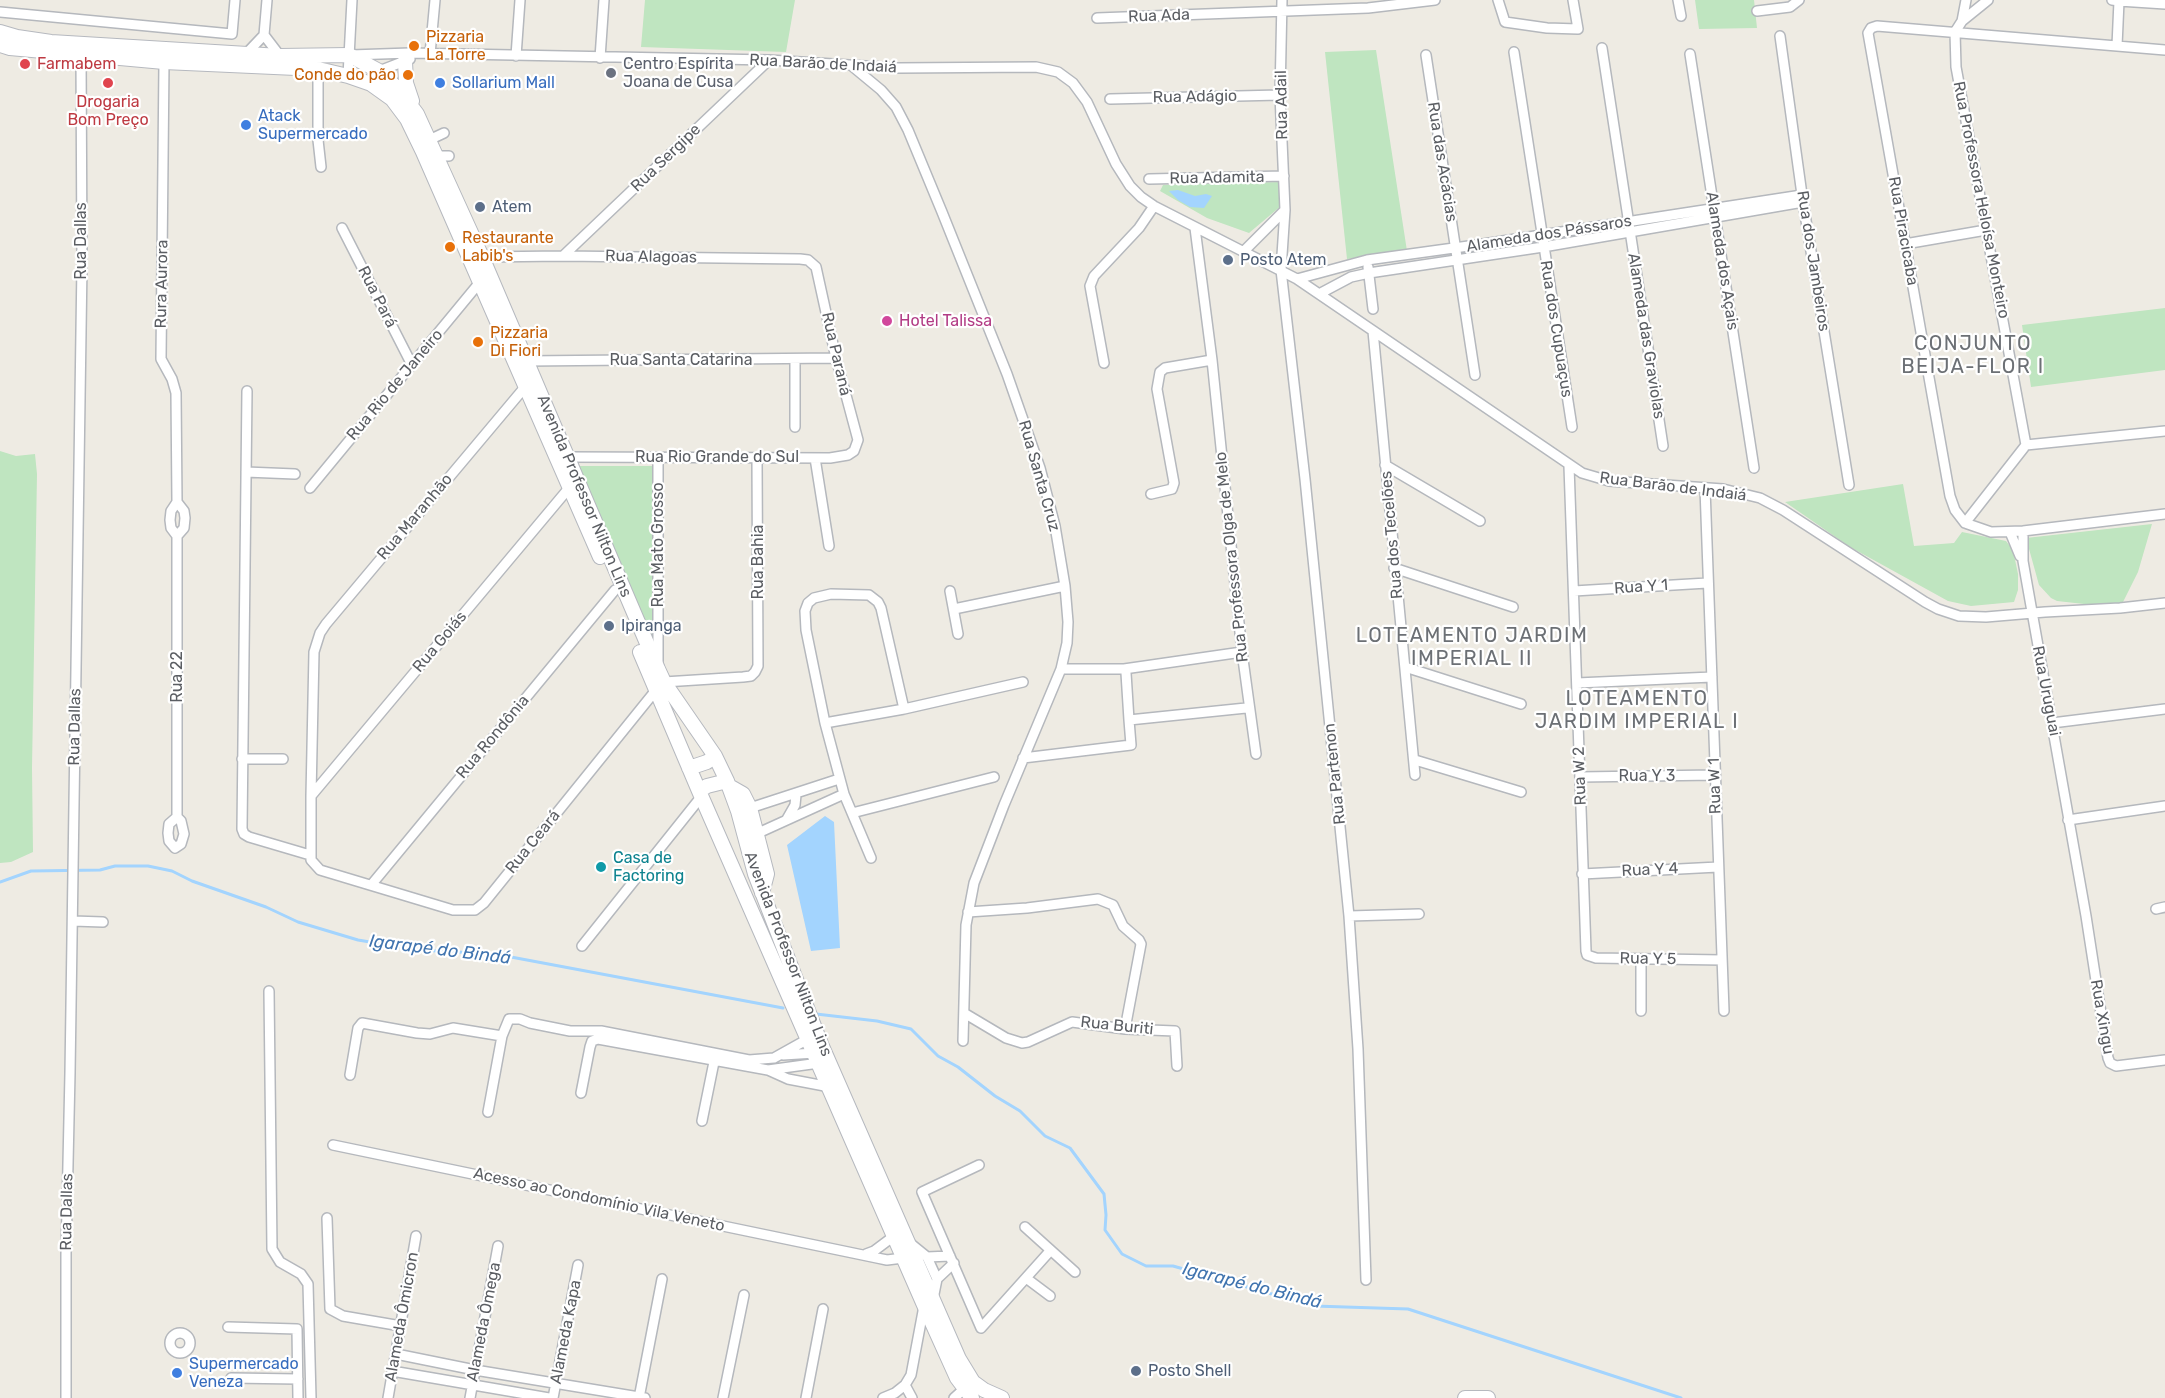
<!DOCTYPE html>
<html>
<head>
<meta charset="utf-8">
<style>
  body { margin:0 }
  canvas { display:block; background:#eeebe3 }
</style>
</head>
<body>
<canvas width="2165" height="1398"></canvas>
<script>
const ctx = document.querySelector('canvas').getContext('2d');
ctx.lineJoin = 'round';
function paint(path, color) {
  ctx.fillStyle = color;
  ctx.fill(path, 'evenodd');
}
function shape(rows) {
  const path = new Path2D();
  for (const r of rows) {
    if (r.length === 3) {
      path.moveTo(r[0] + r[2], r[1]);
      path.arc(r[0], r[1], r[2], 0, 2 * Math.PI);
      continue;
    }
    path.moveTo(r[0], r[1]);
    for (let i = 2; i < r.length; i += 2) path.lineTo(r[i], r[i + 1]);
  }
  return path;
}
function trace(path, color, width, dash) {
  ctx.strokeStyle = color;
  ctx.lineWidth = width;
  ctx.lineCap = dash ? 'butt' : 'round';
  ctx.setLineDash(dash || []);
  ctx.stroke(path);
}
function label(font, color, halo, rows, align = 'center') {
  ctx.font = font + ' Rubik,sans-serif';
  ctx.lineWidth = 4.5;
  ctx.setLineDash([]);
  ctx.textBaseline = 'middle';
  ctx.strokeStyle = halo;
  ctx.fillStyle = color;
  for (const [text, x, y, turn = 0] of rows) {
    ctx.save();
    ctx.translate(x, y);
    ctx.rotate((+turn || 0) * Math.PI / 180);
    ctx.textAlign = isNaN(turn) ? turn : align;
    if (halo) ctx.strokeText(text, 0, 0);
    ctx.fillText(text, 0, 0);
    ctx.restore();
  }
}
paint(shape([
  [645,0,795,0,786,52,641,47],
  [1695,0,1754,0,1757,28,1699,29],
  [1376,50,1407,251,1347,259,1325,52],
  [1280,182,1281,206,1249,233,1207,218,1160,191,1163,185],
  [2165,308,2165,370,2031,387,2022,325],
  [0,451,16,456,35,454,37,474,32,768,33,852,11,862,0,863],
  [573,466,653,466,657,664],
  [1903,484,1914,546,1954,543,1962,532,2006,541,2013,550,2018,574,2018,590,2014,602,1971,606,1948,601,1850,547,1785,502],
  [2152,524,2138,572,2120,608,2057,601,2051,598,2039,585,2026,538]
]), '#bfe5c0');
paint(shape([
  [1178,190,1195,196,1206,194,1212,196,1204,208,1190,207,1178,200,1169,191],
  [825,816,834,822,840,948,811,951,787,845]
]), '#a3d4fe');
trace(shape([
  [0,882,31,871,100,870,115,866,148,866,172,871,192,881,266,907,298,922,358,940,418,950,495,954,783,1008],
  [816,1014,877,1021,911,1029,938,1056,958,1067,995,1096,1020,1111,1045,1136,1070,1148,1104,1194,1106,1215,1105,1230,1122,1254,1146,1266,1173,1266,1314,1306,1408,1309,1681,1398]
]), '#a3d4fe', 3);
const minor = shape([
  [267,0,264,35,280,56],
  [1282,0,1280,95,1285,210,1281,270,1305,479,1349,916,1358,1049,1366,1280],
  [1498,0,1505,22,1547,28,1578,29,1573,0],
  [1678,0,1681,16],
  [2112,0,2119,1,2117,46],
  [2119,1,2165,4],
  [1757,11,1790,7,1799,0],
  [0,12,232,34,235,0],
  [1097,18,1368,8,1435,0],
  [1962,21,1988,0],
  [1780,36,1803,202,1849,485],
  [1602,48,1663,446],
  [2165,50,1877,26,1871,28,1868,33,1950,496,1955,510,1965,523,1991,532,2023,531,2165,514],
  [1514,52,1572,427],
  [246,54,264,35],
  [430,54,435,0],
  [1690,54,1754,468],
  [351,55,410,53,769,60,898,68,1036,67,1058,72,1073,83,1087,102,1116,164,1130,186,1141,197,1154,206,1297,279,1582,473,1609,481,1723,489,1760,498,1783,510,1925,602,1938,609,1959,616,1986,617,2045,612,2120,608,2165,603],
  [1426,55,1475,375],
  [516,56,520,0],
  [600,58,604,0],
  [164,62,161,359,172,379,176,393,177,502],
  [852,66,881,90,896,107,908,130,942,212,1007,374,1040,468,1055,526,1065,586,1068,622,1067,643,1061,669,1004,805,974,883,966,925,963,1041],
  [318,69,318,140,321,167],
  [379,71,410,59],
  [348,76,352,0],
  [1110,99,1280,95],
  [429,140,444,133],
  [436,156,449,156],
  [1149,179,1284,176],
  [342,228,412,365],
  [1195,228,1212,360,1242,652,1256,754],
  [1905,244,1986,230],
  [1244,251,1285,210],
  [563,256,769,60],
  [482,257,563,256,800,259,808,260,816,267,836,358,858,440,854,451,848,455,830,458,567,457],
  [1368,267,1373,309],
  [1297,279,1367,260,1483,244,1802,195],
  [1319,294,1351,277,1369,273,1543,247,1803,202],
  [1373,331,1415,775],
  [795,359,795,427],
  [526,361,836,358],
  [1104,363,1090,286,1094,276,1139,228,1154,206],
  [247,391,242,829,244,834,249,837,310,855],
  [2026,445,2165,431],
  [658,457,658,661],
  [815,458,829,546],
  [1385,465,1480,521],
  [1569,466,1586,951,1587,955,1596,958,1722,960],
  [246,472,295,474],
  [310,488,480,282],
  [569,488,311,796,311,860,320,870,453,910,475,910,484,903,656,690],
  [1705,488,1724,1011],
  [1151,494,1172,489,1174,483,1157,389,1160,372,1165,368,1212,360],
  [1965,523,2026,445,1956,67,1955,32,1962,21,1966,0],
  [2023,531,2023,561,2086,916,2108,1058,2110,1063,2116,1066,2165,1060],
  [2010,532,2020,556],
  [177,536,184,528,185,518,184,511,177,502],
  [1394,568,1513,607],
  [950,591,958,634],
  [1574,591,1707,583],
  [954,609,1065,586],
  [1405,667,1521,704],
  [1061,669,1124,669,1242,652],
  [1126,673,1129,720],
  [664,682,743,677,751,676,755,672,758,666,757,458],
  [1577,683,1712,677],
  [825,723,904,709,1023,682],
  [2052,723,2165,709],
  [1023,758,1131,745,1129,720,1246,708],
  [242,759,283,759],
  [1415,760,1521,792],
  [1580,777,1715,775],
  [311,796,314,652,320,633,326,624,525,387],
  [750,808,839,779],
  [852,813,994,777],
  [177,817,169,824,168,833,169,841,175,848,181,844,184,834,181,821,177,817,177,536,171,528,170,520,171,511,177,502],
  [787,819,795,805,796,795],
  [2068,820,2165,806],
  [756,834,844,794],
  [871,858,844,794,825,723,806,630,805,611,808,603,814,598,831,594,869,595,878,602,881,608,904,709],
  [1582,874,1718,867],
  [372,884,615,590],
  [2156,909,2165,907],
  [968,912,1027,908,1098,899,1113,905,1123,926,1139,940,1141,944,1125,1029],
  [1349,916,1419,914],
  [73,921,103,922],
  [582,946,701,797],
  [269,991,272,1249,280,1262,301,1274,308,1284,311,1398],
  [1641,1011,1641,959],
  [964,1013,1006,1038,1022,1043,1028,1042,1072,1022,1125,1029,1175,1031,1177,1066],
  [783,1055,815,1053],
  [768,1070,788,1079,830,1087],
  [350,1075,358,1028,362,1023,417,1033,430,1034,453,1028,502,1036,509,1019,520,1019,530,1023,570,1031,601,1031,749,1060,774,1058,808,1039],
  [581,1093,590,1047,592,1041,598,1039,768,1070,819,1063],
  [488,1112,502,1036],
  [702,1121,714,1062],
  [333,1145,877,1258,887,1260,903,1258],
  [979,1165,922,1192,981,1328,1050,1251],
  [327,1218,330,1309,343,1316,401,1326],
  [1025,1227,1075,1272],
  [911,1244,927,1257,950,1256],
  [866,1254,874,1251,894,1236],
  [927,1257,937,1279],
  [1026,1278,1050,1296],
  [933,1299,937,1279,954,1263],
  [228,1327,297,1329,298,1398],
  [180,1343,10],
  [396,1354,475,1370,645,1398],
  [392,1371,549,1398],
  [231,1378,298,1379],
  [905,1385,912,1398],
  [66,1398,66,1254,70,1073,82,264,81,55],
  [388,1398,416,1236],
  [470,1398,498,1246],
  [553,1398,578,1265],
  [639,1398,662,1279],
  [723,1398,744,1295],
  [806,1398,823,1309],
  [883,1398,895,1393,905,1385,911,1375,924,1306],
  [954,1398,964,1389]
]);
const secondary = shape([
  [0,32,17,37,51,42,280,56,349,55,379,71,399,90,417,114,482,257,658,669,664,682,715,756,727,781,738,811,755,874,821,1044,959,1359,973,1382,984,1390,1002,1398],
  [0,45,10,48,164,62,318,69,348,76,371,84,392,99,407,119,423,152,600,557],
  [405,61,406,83,412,101],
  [640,652,699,791,924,1305,957,1378,972,1398],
  [689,768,707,762,715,756],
  [729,786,743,794,750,808,767,874,762,893],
  [699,791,707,786,727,781],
  [1465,1398,1488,1398]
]);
trace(minor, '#b5b8bd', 12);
trace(secondary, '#b6b9bf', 16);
trace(minor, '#fff', 9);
trace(secondary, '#fff', 14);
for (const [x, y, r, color] of [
  [414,46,6,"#e8710a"],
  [25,64,6,"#e0444e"],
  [611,73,6,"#6b7280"],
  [408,75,6,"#e8710a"],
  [108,83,6,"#e0444e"],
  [440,83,6,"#3f7fe0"],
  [246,125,6,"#3f7fe0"],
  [480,207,6,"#5c6f8a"],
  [450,247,6,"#e8710a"],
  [1228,260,6,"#5c6f8a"],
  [887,321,6,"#d1479c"],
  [478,342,6,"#e8710a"],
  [609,626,6,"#5c6f8a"],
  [601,867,6,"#0f9aa8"],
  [1136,1371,6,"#5c6f8a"],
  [177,1373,6,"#3f7fe0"]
]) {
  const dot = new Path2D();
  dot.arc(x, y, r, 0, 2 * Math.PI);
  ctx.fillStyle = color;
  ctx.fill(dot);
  trace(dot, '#fff', 2);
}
label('16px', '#5b5e63', '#fff', [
  ["Rua Ada",1159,16,-2],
  ["Rua Barão de Indaiá",823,64,3],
  ["Rua Adágio",1195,97,-1],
  ["Rua Adail",1282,105,-91],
  ["Rua Sergipe",666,158,-44],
  ["Rua das Acácias",1442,162,81],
  ["Rua Adamita",1217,178,-1],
  ["Rua Professora Heloísa Monteiro",1981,200,79],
  ["Rua Piracicaba",1903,231,80],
  ["Alameda dos Pássaros",1549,234,-9],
  ["Rua Dallas",81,241,-90],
  ["Rua Alagoas",651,257,1],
  ["Alameda dos Açais",1722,261,81],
  ["Rua dos Jambeiros",1813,261,81],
  ["Rura Aurora",162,284,-89],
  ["Rua Pará",377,297,63],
  ["Rua dos Cupuaçus",1556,329,81],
  ["Alameda das Graviolas",1646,336,81],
  ["Rua Paraná",836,354,77],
  ["Rua Santa Catarina",681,360],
  ["Rua Rio de Janeiro",395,385,-50],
  ["Rua Rio Grande do Sul",717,457],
  ["Rua Santa Cruz",1039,476,74],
  ["Rua Barão de Indaiá",1673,487,7],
  ["Avenida Professor Nilton Lins",584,496,67],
  ["Rua Maranhão",415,517,-50],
  ["Rua dos Tecelões",1392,535,-95],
  ["Rua Mato Grosso",658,545,-90],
  ["Rua Professora Olga de Melo",1232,557,-96],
  ["Rua Bahia",758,562,-90],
  ["Rua Y 1",1641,587,-4],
  ["Rua Goiás",440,642,-50],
  ["Rua 22",177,677,-90],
  ["Rua Uruguai",2046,691,79],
  ["Rua Dallas",75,727,-89],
  ["Rua Rondônia",493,737,-50],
  ["Rua Partenon",1335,774,-96],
  ["Rua W 2",1580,776,-92],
  ["Rua Y 3",1647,776],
  ["Rua W 1",1715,786,-92],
  ["Rua Ceará",533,842,-51],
  ["Rua Y 4",1650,870,-3],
  ["Avenida Professor Nilton Lins",788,954,69],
  ["Rua Y 5",1648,959,1],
  ["Rua Xingu",2102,1017,80],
  ["Rua Buriti",1117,1026,6],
  ["Acesso ao Condomínio Vila Veneto",599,1200,12],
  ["Rua Dallas",67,1212,-89],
  ["Alameda Ômicron",402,1317,-80],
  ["Alameda Ômega",484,1322,-79],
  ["Alameda Kapa",566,1332,-79]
]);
label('16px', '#c56008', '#fff', [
  ["Pizzaria",426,37],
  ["La Torre",426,55],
  ["Conde do pão",396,75,"right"],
  ["Restaurante",462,238],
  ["Labib's",462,256],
  ["Pizzaria",490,333],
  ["Di Fiori",490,351]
], 'left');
label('16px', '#be3a42', '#fff', [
  ["Farmabem",37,64],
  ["Drogaria",108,102,"center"],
  ["Bom Preço",108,120,"center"]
], 'left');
label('16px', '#5b616d', '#fff', [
  ["Centro Espírita",623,64],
  ["Joana de Cusa",623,82]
], 'left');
label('16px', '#366cbe', '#fff', [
  ["Sollarium Mall",452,83],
  ["Atack",258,116],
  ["Supermercado",258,134],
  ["Supermercado",189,1364],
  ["Veneza",189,1382]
], 'left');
label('16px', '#4e5e75', '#fff', [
  ["Atem",492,207],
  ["Posto Atem",1240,260],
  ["Ipiranga",621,626],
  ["Posto Shell",1148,1371]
], 'left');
label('16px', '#b23c85', '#fff', [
  ["Hotel Talissa",899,321]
], 'left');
label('16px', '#0d838f', '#fff', [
  ["Casa de",613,858],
  ["Factoring",613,876]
], 'left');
label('italic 18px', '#4074af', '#fff', [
  ["Igarapé do Bindá",440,950,7],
  ["Igarapé do Bindá",1252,1286,14]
]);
ctx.letterSpacing = '1.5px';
label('20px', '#6c7075', '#fff', [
  ["CONJUNTO",1973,344],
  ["BEIJA-FLOR I",1973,367],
  ["LOTEAMENTO JARDIM",1472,636],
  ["IMPERIAL II",1472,659],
  ["LOTEAMENTO",1637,699],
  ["JARDIM IMPERIAL I",1637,722]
]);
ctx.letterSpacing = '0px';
</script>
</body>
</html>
